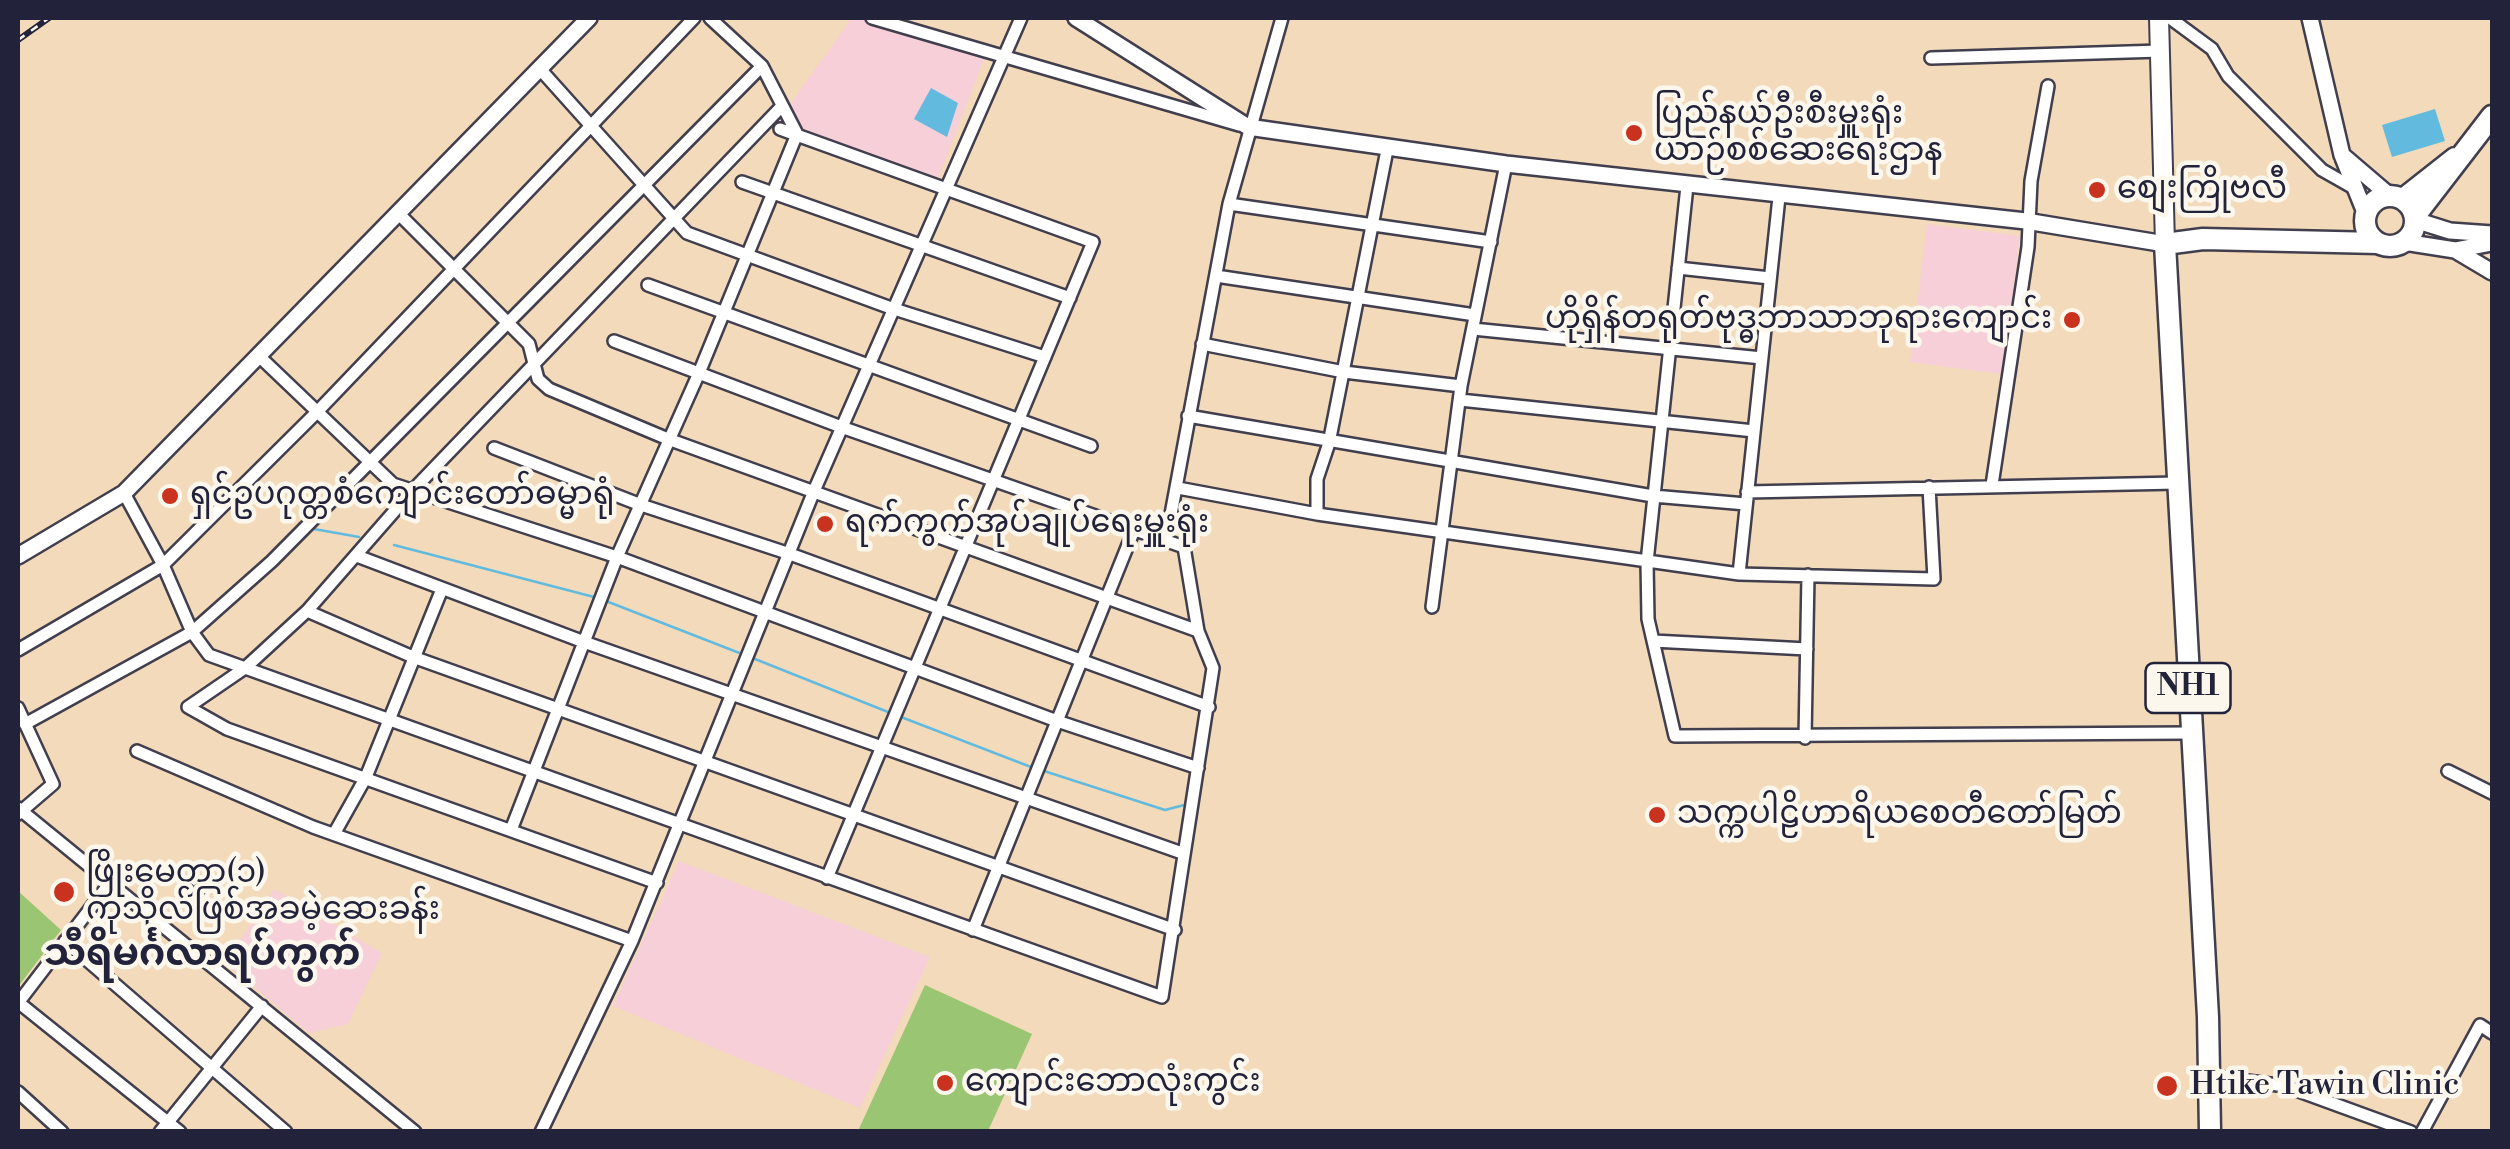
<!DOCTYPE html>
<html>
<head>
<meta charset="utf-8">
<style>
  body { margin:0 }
  #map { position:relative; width:2510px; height:1149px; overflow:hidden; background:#f3daba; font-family:"Libre Bodoni",serif }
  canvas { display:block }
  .frame { position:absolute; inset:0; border:20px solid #22223b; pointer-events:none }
</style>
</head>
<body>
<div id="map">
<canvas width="2510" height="1149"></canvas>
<div class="frame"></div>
</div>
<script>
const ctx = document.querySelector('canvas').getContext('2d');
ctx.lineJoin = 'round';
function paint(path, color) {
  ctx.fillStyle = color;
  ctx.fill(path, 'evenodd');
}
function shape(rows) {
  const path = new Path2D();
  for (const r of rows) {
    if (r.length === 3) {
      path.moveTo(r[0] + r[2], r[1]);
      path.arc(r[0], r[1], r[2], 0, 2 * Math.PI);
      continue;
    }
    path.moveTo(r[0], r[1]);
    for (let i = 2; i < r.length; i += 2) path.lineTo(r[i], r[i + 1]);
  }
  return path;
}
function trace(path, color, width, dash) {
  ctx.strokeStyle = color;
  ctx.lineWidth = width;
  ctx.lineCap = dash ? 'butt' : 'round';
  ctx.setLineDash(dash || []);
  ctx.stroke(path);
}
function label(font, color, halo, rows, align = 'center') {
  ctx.font = font + ' "Libre Bodoni","Noto Sans Myanmar",serif';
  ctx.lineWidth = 9;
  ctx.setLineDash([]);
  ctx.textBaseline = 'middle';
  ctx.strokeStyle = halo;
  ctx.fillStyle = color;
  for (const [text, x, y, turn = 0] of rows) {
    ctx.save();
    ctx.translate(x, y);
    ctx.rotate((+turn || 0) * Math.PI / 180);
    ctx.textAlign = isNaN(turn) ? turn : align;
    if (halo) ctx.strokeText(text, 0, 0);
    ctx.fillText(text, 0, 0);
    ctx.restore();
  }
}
paint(shape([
  [852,18,865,18,985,56,937,181,778,121],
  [1927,224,2020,236,2003,374,1910,362],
  [679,861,930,957,860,1108,613,1006],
  [274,889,382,953,348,1024,309,1033,225,963]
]), '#f6cfd8');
paint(shape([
  [18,891,61,930,18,987],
  [925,985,1032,1034,988,1131,858,1131]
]), '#9ac572');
paint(shape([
  [931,88,958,103,947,137,914,119],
  [2435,109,2445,141,2392,157,2382,125]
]), '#62bbdf');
trace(shape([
  [314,529,359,537],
  [394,545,594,597],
  [606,601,742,654],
  [750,657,888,712],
  [901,717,1031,767],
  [1044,771,1165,810,1188,804]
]), '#62bbdf', 2.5);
const minor = shape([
  [872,18,1239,125],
  [2170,18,2212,49,2228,76,2322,170,2352,187],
  [1931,58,2161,51],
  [540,69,687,233,891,308,1045,357],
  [780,129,1093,242,827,878],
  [742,182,1070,298],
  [1687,186,1647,562,1648,619,1675,736,2189,733],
  [1229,204,1491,242],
  [399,214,529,344,538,379,549,389,668,439,1198,631],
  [1678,268,1770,278],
  [1216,276,1475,315],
  [648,285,1091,446],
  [1473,329,1762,358],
  [1202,344,1344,372,1461,386],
  [261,358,393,484,617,557,1057,721,1198,768],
  [1460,400,1754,431],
  [1188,416,1653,496,1746,504],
  [494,448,641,505,790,554,1209,707],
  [1992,485,2028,247,2031,181,2048,86],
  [1178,488,1317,514,1739,574,1934,579,1929,487],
  [1747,492,2177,483],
  [124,493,163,565,192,632,209,655,1162,997,1213,668,1198,631,1184,547,844,428,614,341],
  [1317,514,1317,479,1329,443,1387,150],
  [1166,541,1229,204,1282,18],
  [357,556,584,642,1182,853],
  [1739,574,1779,197],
  [1432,607,1461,386,1506,164],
  [307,611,413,657,1175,930],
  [1653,641,1807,649],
  [18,650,163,565,316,413,694,18],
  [18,708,53,784,18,814],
  [25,724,192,632,272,561,762,66],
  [1805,738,1808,575],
  [137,751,313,827,632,941],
  [2448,771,2492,793],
  [18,808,415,1132],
  [511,830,617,557,699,373,797,134,762,66,710,18],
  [334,834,366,777,442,589],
  [657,883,227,729,188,707,245,668,307,611,412,491,782,106],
  [973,930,1134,530],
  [65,941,286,1132],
  [18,1002,180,1132],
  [18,1003,109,884],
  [2210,1076,2285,1086,2411,1132],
  [18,1092,62,1132],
  [160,1132,262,1006],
  [541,1132,632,941,814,491,1021,18],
  [2422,1132,2480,1025,2492,1033]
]);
const secondary = shape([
  [1076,18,1248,127,1506,164,2026,221,2165,244],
  [2310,18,2342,155,2366,215],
  [2342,155,2390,196],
  [2415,220,2450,231,2492,234],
  [2404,242,2455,250,2492,243],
  [2455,250,2492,272],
  [18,556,124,493,589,18]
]);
const primary = shape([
  [2159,18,2165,244]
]);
const trunk = shape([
  [2390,221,25],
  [2403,199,2455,158],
  [2415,216,2492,116],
  [2210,1132,2208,1017,2165,244,2203,239,2378,243]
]);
trace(minor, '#413e4e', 16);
trace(secondary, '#413e4e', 20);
trace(primary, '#413e4e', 22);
trace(trunk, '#413e4e', 25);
trace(minor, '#fff', 11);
trace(secondary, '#fff', 15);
trace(primary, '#fff', 18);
trace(trunk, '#fff', 20);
const rail = shape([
  [18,40,49,18]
]);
trace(rail, '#22223b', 6);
trace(rail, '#fbf7ec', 2.5, [8]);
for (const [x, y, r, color] of [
  [1634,133,10,"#c8321e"],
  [2097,190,10,"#c8321e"],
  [2072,320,10,"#c8321e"],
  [170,496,10,"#c8321e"],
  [825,524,10,"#c8321e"],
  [1657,815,10,"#c8321e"],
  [64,892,12,"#c8321e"],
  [945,1083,10,"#c8321e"],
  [2167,1086,12,"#c8321e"]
]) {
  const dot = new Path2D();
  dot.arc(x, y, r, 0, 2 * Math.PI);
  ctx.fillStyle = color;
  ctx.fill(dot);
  trace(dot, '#fbf7ec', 4);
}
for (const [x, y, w] of [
  [2188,688,85]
]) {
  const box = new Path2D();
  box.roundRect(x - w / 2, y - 25, w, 50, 8);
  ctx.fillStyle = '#fbf7ec';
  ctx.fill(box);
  trace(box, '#22223b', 2.5);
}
label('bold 30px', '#22223b', null, [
  ["NH1",2188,688]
]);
label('32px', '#22223b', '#fbf7ec', [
  ["ပြည်နယ်ဦးစီးမှူးရုံး",1654,115],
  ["ယာဉ်စစ်ဆေးရေးဌာန",1654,152],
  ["စျေးကြိုဗလီ",2117,190],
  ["ဟိုရှိန်တရုတ်ဗုဒ္ဓဘာသာဘုရားကျောင်း",2052,320,"right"],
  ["ရှင်ဥပဂုတ္တစံကျောင်းတော်ဓမ္မာရုံ",190,496],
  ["ရက်ကွက်အုပ်ချုပ်ရေးမှူးရုံး",845,524],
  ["သက္ကပါဠိဟာရိယစေတီတော်မြတ်",1677,815],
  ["ဖြိုးမေတ္တာ(၁)",86,874],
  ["ကုသိုလ်ဖြစ်အခမဲ့ဆေးခန်း",86,911],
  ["ကျောင်းဘောလုံးကွင်း",965,1083],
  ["Htike Tawin Clinic",2190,1086]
], 'left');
label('bold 38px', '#22223b', '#fbf7ec', [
  ["သီရိမင်္ဂလာရပ်ကွက်",202,956]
]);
</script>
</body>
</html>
